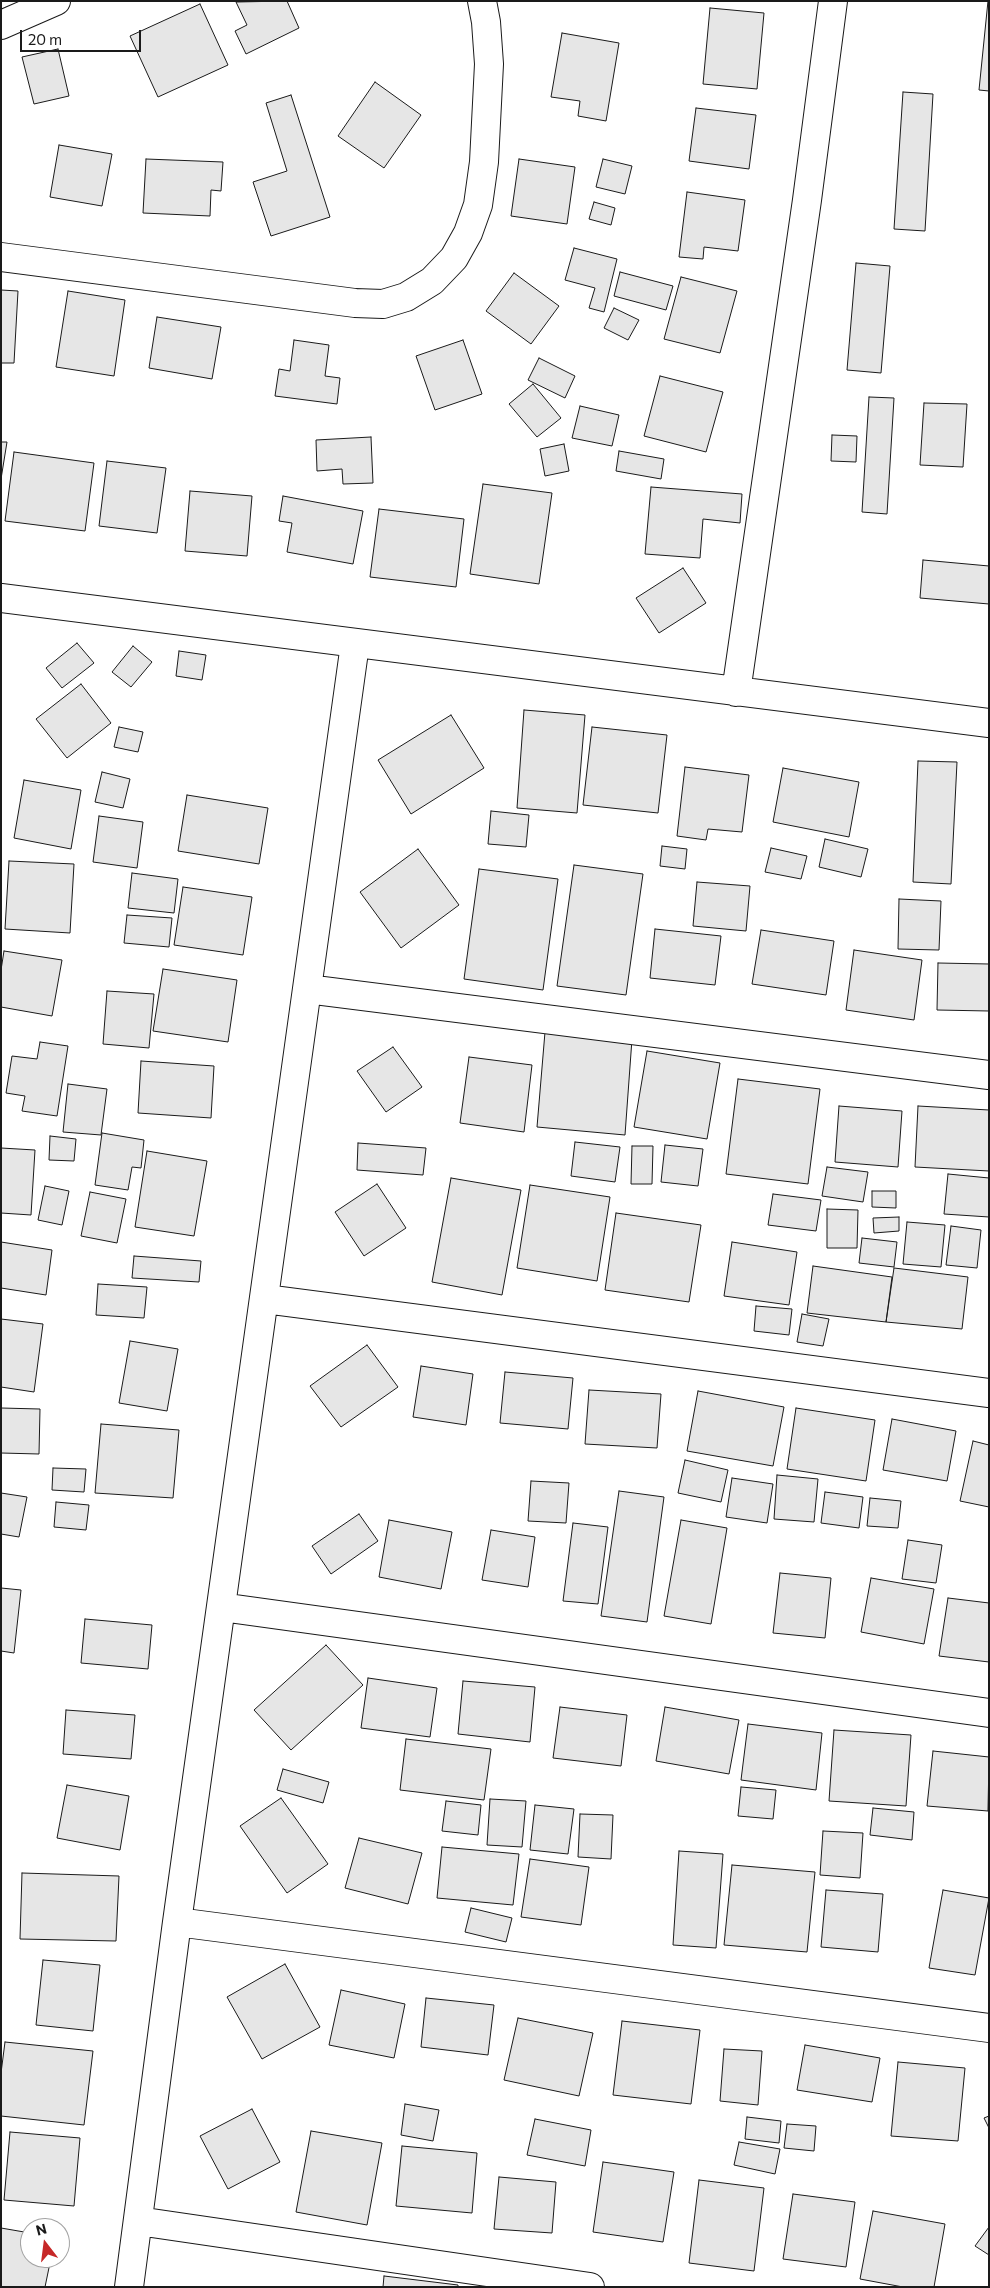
<!DOCTYPE html>
<html>
<head>
<meta charset="utf-8">
<style>
  body { margin:0 }
  #map { position:relative; width:990px; height:2288px; overflow:hidden; background:#fff; font-family:Commissioner,sans-serif }
  canvas { display:block }
  .frame { position:absolute; inset:0; border:2px solid #1a1a1a; pointer-events:none }
  .north { position:absolute; left:20px; top:2218px; width:50px; height:50px; box-sizing:border-box; background:#fff; border:1px solid #a3a3a3; border-radius:50%; rotate:345deg; font-size:14px; font-weight:700; line-height:20px; text-align:center; color:#1a1a1a }
  .north::after { content:''; display:block; margin:auto; width:18px; height:22px; background:#c62828; clip-path:polygon(50% 0,100% 100%,50% 72%,0 100%) }
  .scale { position:absolute; left:20px; top:30px; width:121px; height:22px; box-sizing:border-box; border:2px solid #1a1a1a; border-top:0; padding-left:6px; font-size:15px; line-height:18px; white-space:nowrap; color:#1a1a1a; -webkit-text-stroke:4px #fff; paint-order:stroke }
</style>
</head>
<body>
<div id="map">
<canvas width="990" height="2288"></canvas>
<div class="frame"></div>
<div class="north">N</div>
<div class="scale">20 m</div>
</div>
<script>
const ctx = document.querySelector('canvas').getContext('2d');
ctx.lineJoin = 'round';
function paint(path, color) {
  ctx.fillStyle = color;
  ctx.fill(path, 'evenodd');
}
function shape(rows) {
  const path = new Path2D();
  for (const r of rows) {
    path.moveTo(r[0], r[1]);
    for (let i = 2; i < r.length; i += 2) path.lineTo(r[i], r[i + 1]);
  }
  return path;
}
function trace(path, color, width, dash) {
  ctx.strokeStyle = color;
  ctx.lineWidth = width;
  ctx.lineCap = dash ? 'butt' : 'round';
  ctx.setLineDash(dash || []);
  ctx.stroke(path);
}
const building = shape([
  [287,1,299,28,246,54,235,31,247,25,236,2,287,1],
  [988,1,989,1,989,91,979,90,988,1],
  [200,4,228,65,158,97,130,36,200,4],
  [710,8,764,13,757,89,703,84,710,8],
  [562,33,619,43,606,121,578,116,580,101,551,97,562,33],
  [58,49,69,96,34,104,22,57,58,49],
  [375,82,421,115,384,168,338,136,375,82],
  [903,92,933,94,925,231,894,229,903,92],
  [291,95,330,217,271,236,253,182,287,171,266,103,291,95],
  [696,108,756,115,749,169,689,161,696,108],
  [59,145,112,154,102,206,50,197,59,145],
  [146,159,223,162,221,191,211,190,210,216,143,213,146,159],
  [519,159,575,167,567,224,511,216,519,159],
  [603,159,632,166,625,194,596,187,603,159],
  [687,192,745,200,738,251,704,247,703,259,679,257,687,192],
  [594,202,615,208,611,225,589,219,594,202],
  [574,248,617,259,604,312,589,308,595,288,565,280,574,248],
  [856,263,890,266,881,373,847,370,856,263],
  [620,272,673,286,666,310,614,296,620,272],
  [514,273,559,306,531,344,486,311,514,273],
  [681,277,737,291,720,353,664,339,681,277],
  [1,290,18,291,14,363,1,363,1,290],
  [68,291,125,300,114,376,56,367,68,291],
  [614,308,639,320,628,340,604,328,614,308],
  [157,317,221,327,212,379,149,368,157,317],
  [294,340,329,345,325,376,340,378,337,404,275,396,279,369,290,371,294,340],
  [463,340,482,394,435,410,416,356,463,340],
  [539,358,575,376,565,398,528,380,539,358],
  [660,376,723,392,706,452,644,436,660,376],
  [533,384,561,418,537,437,509,404,533,384],
  [869,397,894,398,887,514,862,512,869,397],
  [924,403,967,404,963,467,920,465,924,403],
  [580,406,619,415,612,446,572,438,580,406],
  [832,435,857,436,856,462,831,461,832,435],
  [371,437,373,483,343,484,342,469,317,471,316,440,371,437],
  [1,442,7,442,1,479,1,442],
  [564,444,569,471,545,476,540,449,564,444],
  [619,451,664,459,661,479,616,471,619,451],
  [14,452,94,463,85,531,5,521,14,452],
  [107,461,166,468,157,533,99,526,107,461],
  [483,484,552,493,539,584,470,574,483,484],
  [651,487,742,494,740,523,703,519,700,558,645,554,651,487],
  [190,491,252,496,247,556,185,551,190,491],
  [283,496,363,511,353,564,287,552,292,523,279,521,283,496],
  [379,509,464,519,456,587,370,577,379,509],
  [923,560,989,566,989,604,920,598,923,560],
  [683,568,706,603,659,633,636,598,683,568],
  [77,643,94,663,62,688,46,668,77,643],
  [133,646,152,662,131,687,112,672,133,646],
  [179,651,206,655,202,680,176,676,179,651],
  [81,684,111,723,67,758,36,719,81,684],
  [524,710,585,715,577,813,517,808,524,710],
  [451,715,484,768,411,814,378,760,451,715],
  [119,727,143,732,138,752,114,747,119,727],
  [592,727,667,735,658,813,583,805,592,727],
  [918,761,957,762,951,884,913,882,918,761],
  [685,767,749,775,742,832,708,829,706,840,677,836,685,767],
  [783,768,859,782,849,837,773,822,783,768],
  [102,772,130,779,123,808,95,802,102,772],
  [24,780,81,790,71,849,14,838,24,780],
  [187,795,268,808,259,864,178,851,187,795],
  [491,811,529,815,526,847,488,844,491,811],
  [99,816,143,822,137,868,93,862,99,816],
  [825,839,868,849,861,877,819,867,825,839],
  [662,846,687,849,685,869,660,866,662,846],
  [771,848,807,856,801,879,765,872,771,848],
  [418,849,459,905,401,948,360,892,418,849],
  [9,861,74,864,70,933,5,929,9,861],
  [574,865,643,874,626,995,557,986,574,865],
  [479,869,558,879,543,990,464,979,479,869],
  [132,873,178,879,174,913,128,908,132,873],
  [697,882,750,886,746,931,693,926,697,882],
  [183,887,252,897,243,955,174,945,183,887],
  [899,899,941,901,939,950,898,949,899,899],
  [127,915,172,918,169,947,124,943,127,915],
  [655,929,721,936,715,985,650,978,655,929],
  [761,930,834,941,826,995,752,984,761,930],
  [854,950,922,960,914,1020,846,1010,854,950],
  [4,951,62,960,52,1016,1,1007,1,970,4,951],
  [938,963,989,964,989,1011,937,1010,938,963],
  [163,969,237,980,228,1042,153,1031,163,969],
  [107,991,154,994,149,1048,103,1044,107,991],
  [545,1032,632,1039,625,1135,537,1127,545,1032],
  [40,1042,68,1046,57,1116,22,1111,25,1096,6,1093,12,1056,37,1059,40,1042],
  [393,1047,422,1087,386,1112,357,1071,393,1047],
  [647,1051,720,1063,707,1139,634,1127,647,1051],
  [469,1057,532,1065,524,1132,460,1123,469,1057],
  [141,1061,214,1066,211,1118,138,1113,141,1061],
  [738,1079,820,1089,808,1184,726,1174,738,1079],
  [68,1084,107,1089,101,1135,63,1132,68,1084],
  [839,1106,902,1111,898,1167,835,1162,839,1106],
  [918,1106,989,1110,989,1171,915,1167,918,1106],
  [102,1133,144,1140,141,1168,132,1167,128,1190,95,1185,102,1133],
  [50,1136,76,1139,74,1161,49,1160,50,1136],
  [575,1142,620,1147,615,1182,571,1176,575,1142],
  [358,1143,426,1148,423,1175,357,1170,358,1143],
  [665,1145,703,1149,698,1186,661,1182,665,1145],
  [632,1146,653,1146,652,1184,631,1184,632,1146],
  [1,1148,35,1150,31,1215,1,1213,1,1148],
  [147,1151,207,1161,194,1236,135,1227,147,1151],
  [827,1167,868,1172,863,1202,822,1196,827,1167],
  [948,1174,989,1178,989,1217,944,1214,948,1174],
  [451,1178,521,1190,502,1295,432,1282,451,1178],
  [377,1184,406,1228,364,1256,335,1212,377,1184],
  [530,1185,610,1197,597,1281,517,1268,530,1185],
  [45,1186,69,1191,62,1225,38,1220,45,1186],
  [872,1191,896,1191,896,1208,872,1207,872,1191],
  [90,1192,126,1199,117,1243,81,1236,90,1192],
  [773,1194,821,1200,816,1231,768,1225,773,1194],
  [827,1209,858,1210,857,1248,827,1248,827,1209],
  [616,1213,701,1225,689,1302,605,1290,616,1213],
  [899,1217,899,1231,874,1233,873,1218,899,1217],
  [907,1222,945,1225,941,1267,903,1264,907,1222],
  [951,1226,981,1230,977,1268,946,1265,951,1226],
  [862,1238,897,1242,894,1267,859,1263,862,1238],
  [1,1242,52,1250,46,1295,1,1288,1,1242],
  [732,1242,797,1252,789,1305,724,1296,732,1242],
  [134,1256,201,1261,199,1282,132,1278,134,1256],
  [813,1266,892,1277,886,1322,807,1313,813,1266],
  [894,1268,968,1277,962,1329,886,1322,894,1268],
  [98,1284,147,1287,144,1318,96,1315,98,1284],
  [756,1306,792,1309,789,1335,754,1331,756,1306],
  [802,1314,829,1319,823,1346,797,1342,802,1314],
  [1,1319,43,1324,34,1392,1,1387,1,1319],
  [130,1341,178,1349,167,1411,119,1403,130,1341],
  [367,1345,398,1387,341,1427,310,1386,367,1345],
  [421,1366,473,1374,466,1425,413,1417,421,1366],
  [505,1372,573,1378,568,1429,500,1423,505,1372],
  [589,1390,661,1394,657,1448,585,1444,589,1390],
  [698,1391,784,1407,773,1466,687,1451,698,1391],
  [1,1408,40,1409,39,1454,1,1453,1,1408],
  [796,1408,875,1420,866,1481,787,1469,796,1408],
  [892,1419,956,1431,947,1481,883,1470,892,1419],
  [101,1424,179,1430,173,1498,95,1493,101,1424],
  [973,1441,989,1445,989,1507,960,1501,973,1441],
  [685,1460,728,1470,721,1502,678,1493,685,1460],
  [53,1468,86,1469,84,1492,52,1490,53,1468],
  [777,1475,818,1479,814,1522,774,1519,777,1475],
  [732,1478,773,1484,767,1523,726,1517,732,1478],
  [531,1481,569,1483,566,1523,528,1521,531,1481],
  [619,1491,664,1497,647,1622,601,1616,619,1491],
  [825,1492,863,1497,859,1528,821,1523,825,1492],
  [1,1493,27,1497,19,1537,1,1534,1,1493],
  [870,1498,901,1501,898,1528,867,1526,870,1498],
  [56,1502,89,1505,86,1530,54,1527,56,1502],
  [359,1514,378,1541,331,1574,312,1546,359,1514],
  [389,1520,452,1532,441,1589,379,1577,389,1520],
  [681,1520,727,1528,711,1624,664,1616,681,1520],
  [573,1523,608,1527,598,1604,563,1601,573,1523],
  [491,1530,535,1537,528,1587,482,1580,491,1530],
  [908,1540,942,1545,936,1583,902,1579,908,1540],
  [780,1573,831,1578,825,1638,773,1633,780,1573],
  [871,1578,934,1589,924,1644,861,1632,871,1578],
  [1,1588,21,1590,14,1653,1,1651,1,1588],
  [948,1598,989,1603,989,1662,939,1656,948,1598],
  [85,1619,152,1625,148,1669,81,1663,85,1619],
  [326,1645,363,1685,291,1750,254,1710,326,1645],
  [368,1678,437,1688,430,1737,361,1728,368,1678],
  [463,1681,535,1687,530,1742,458,1734,463,1681],
  [560,1707,627,1715,621,1766,553,1758,560,1707],
  [665,1707,739,1720,729,1774,656,1761,665,1707],
  [66,1710,135,1715,131,1759,63,1754,66,1710],
  [748,1724,822,1733,816,1790,741,1780,748,1724],
  [834,1730,911,1735,906,1806,829,1801,834,1730],
  [406,1739,491,1749,484,1800,400,1790,406,1739],
  [933,1751,989,1757,988,1811,927,1806,933,1751],
  [283,1769,329,1782,323,1803,277,1790,283,1769],
  [67,1785,129,1796,120,1850,57,1838,67,1785],
  [741,1787,776,1790,773,1819,738,1816,741,1787],
  [281,1798,328,1864,287,1893,240,1826,281,1798],
  [490,1799,526,1801,522,1847,487,1845,490,1799],
  [446,1801,481,1805,478,1835,442,1831,446,1801],
  [535,1805,574,1809,568,1854,530,1850,535,1805],
  [873,1808,914,1812,912,1840,870,1835,873,1808],
  [580,1814,613,1815,611,1859,578,1857,580,1814],
  [823,1831,863,1833,860,1878,820,1875,823,1831],
  [359,1838,422,1853,408,1904,345,1888,359,1838],
  [442,1847,519,1854,513,1905,437,1898,442,1847],
  [679,1851,723,1854,716,1948,673,1945,679,1851],
  [530,1859,589,1867,581,1925,521,1917,530,1859],
  [732,1865,815,1872,807,1952,724,1945,732,1865],
  [22,1873,119,1876,116,1941,20,1939,22,1873],
  [826,1890,883,1894,878,1952,821,1947,826,1890],
  [943,1890,989,1898,975,1975,929,1968,943,1890],
  [471,1908,512,1918,506,1942,465,1932,471,1908],
  [43,1960,100,1965,93,2031,36,2025,43,1960],
  [285,1964,320,2027,262,2059,227,1997,285,1964],
  [341,1990,405,2004,394,2058,329,2045,341,1990],
  [426,1998,494,2005,488,2055,421,2047,426,1998],
  [518,2018,593,2033,579,2096,504,2080,518,2018],
  [622,2021,700,2030,691,2104,613,2095,622,2021],
  [5,2042,93,2051,84,2125,1,2116,1,2073,5,2042],
  [805,2045,880,2058,872,2102,797,2090,805,2045],
  [724,2049,762,2051,758,2105,720,2101,724,2049],
  [898,2062,965,2068,958,2141,891,2136,898,2062],
  [405,2104,439,2110,433,2141,401,2135,405,2104],
  [252,2109,280,2162,228,2189,200,2136,252,2109],
  [989,2116,989,2128,984,2118,989,2116],
  [747,2117,781,2121,779,2143,745,2139,747,2117],
  [535,2119,591,2130,585,2166,527,2155,535,2119],
  [787,2124,816,2126,814,2151,784,2148,787,2124],
  [311,2131,382,2143,367,2225,296,2212,311,2131],
  [10,2132,80,2138,74,2206,4,2200,10,2132],
  [739,2142,780,2149,775,2174,734,2165,739,2142],
  [402,2146,477,2153,472,2213,396,2206,402,2146],
  [603,2162,674,2172,663,2242,593,2232,603,2162],
  [499,2177,556,2182,552,2233,494,2229,499,2177],
  [699,2180,764,2188,754,2271,689,2263,699,2180],
  [793,2194,855,2202,846,2267,783,2259,793,2194],
  [873,2211,945,2224,934,2287,903,2287,860,2279,873,2211],
  [989,2227,989,2255,975,2246,989,2227],
  [1,2228,30,2233,30,2258,51,2258,45,2287,1,2287,1,2228],
  [384,2276,458,2285,458,2287,383,2287,384,2276]
]);
paint(building, '#e6e6e6');
trace(building, '#1a1a1a', 1);
const street = shape([
  [1,25,56,1],
  [1,257,355,303,383,304,406,297,432,281,454,258,468,233,478,205,484,162,489,64,486,22,482,1],
  [1,598,989,723],
  [736,692,807,200,833,1],
  [307,989,989,1075],
  [265,1299,989,1393],
  [221,1607,989,1713],
  [177,1922,989,2028],
  [138,2221,590,2287],
  [129,2287,177,1922,355,644]
]);
trace(street, '#1a1a1a', 30);
trace(street, '#fff', 28);
</script>
</body>
</html>
